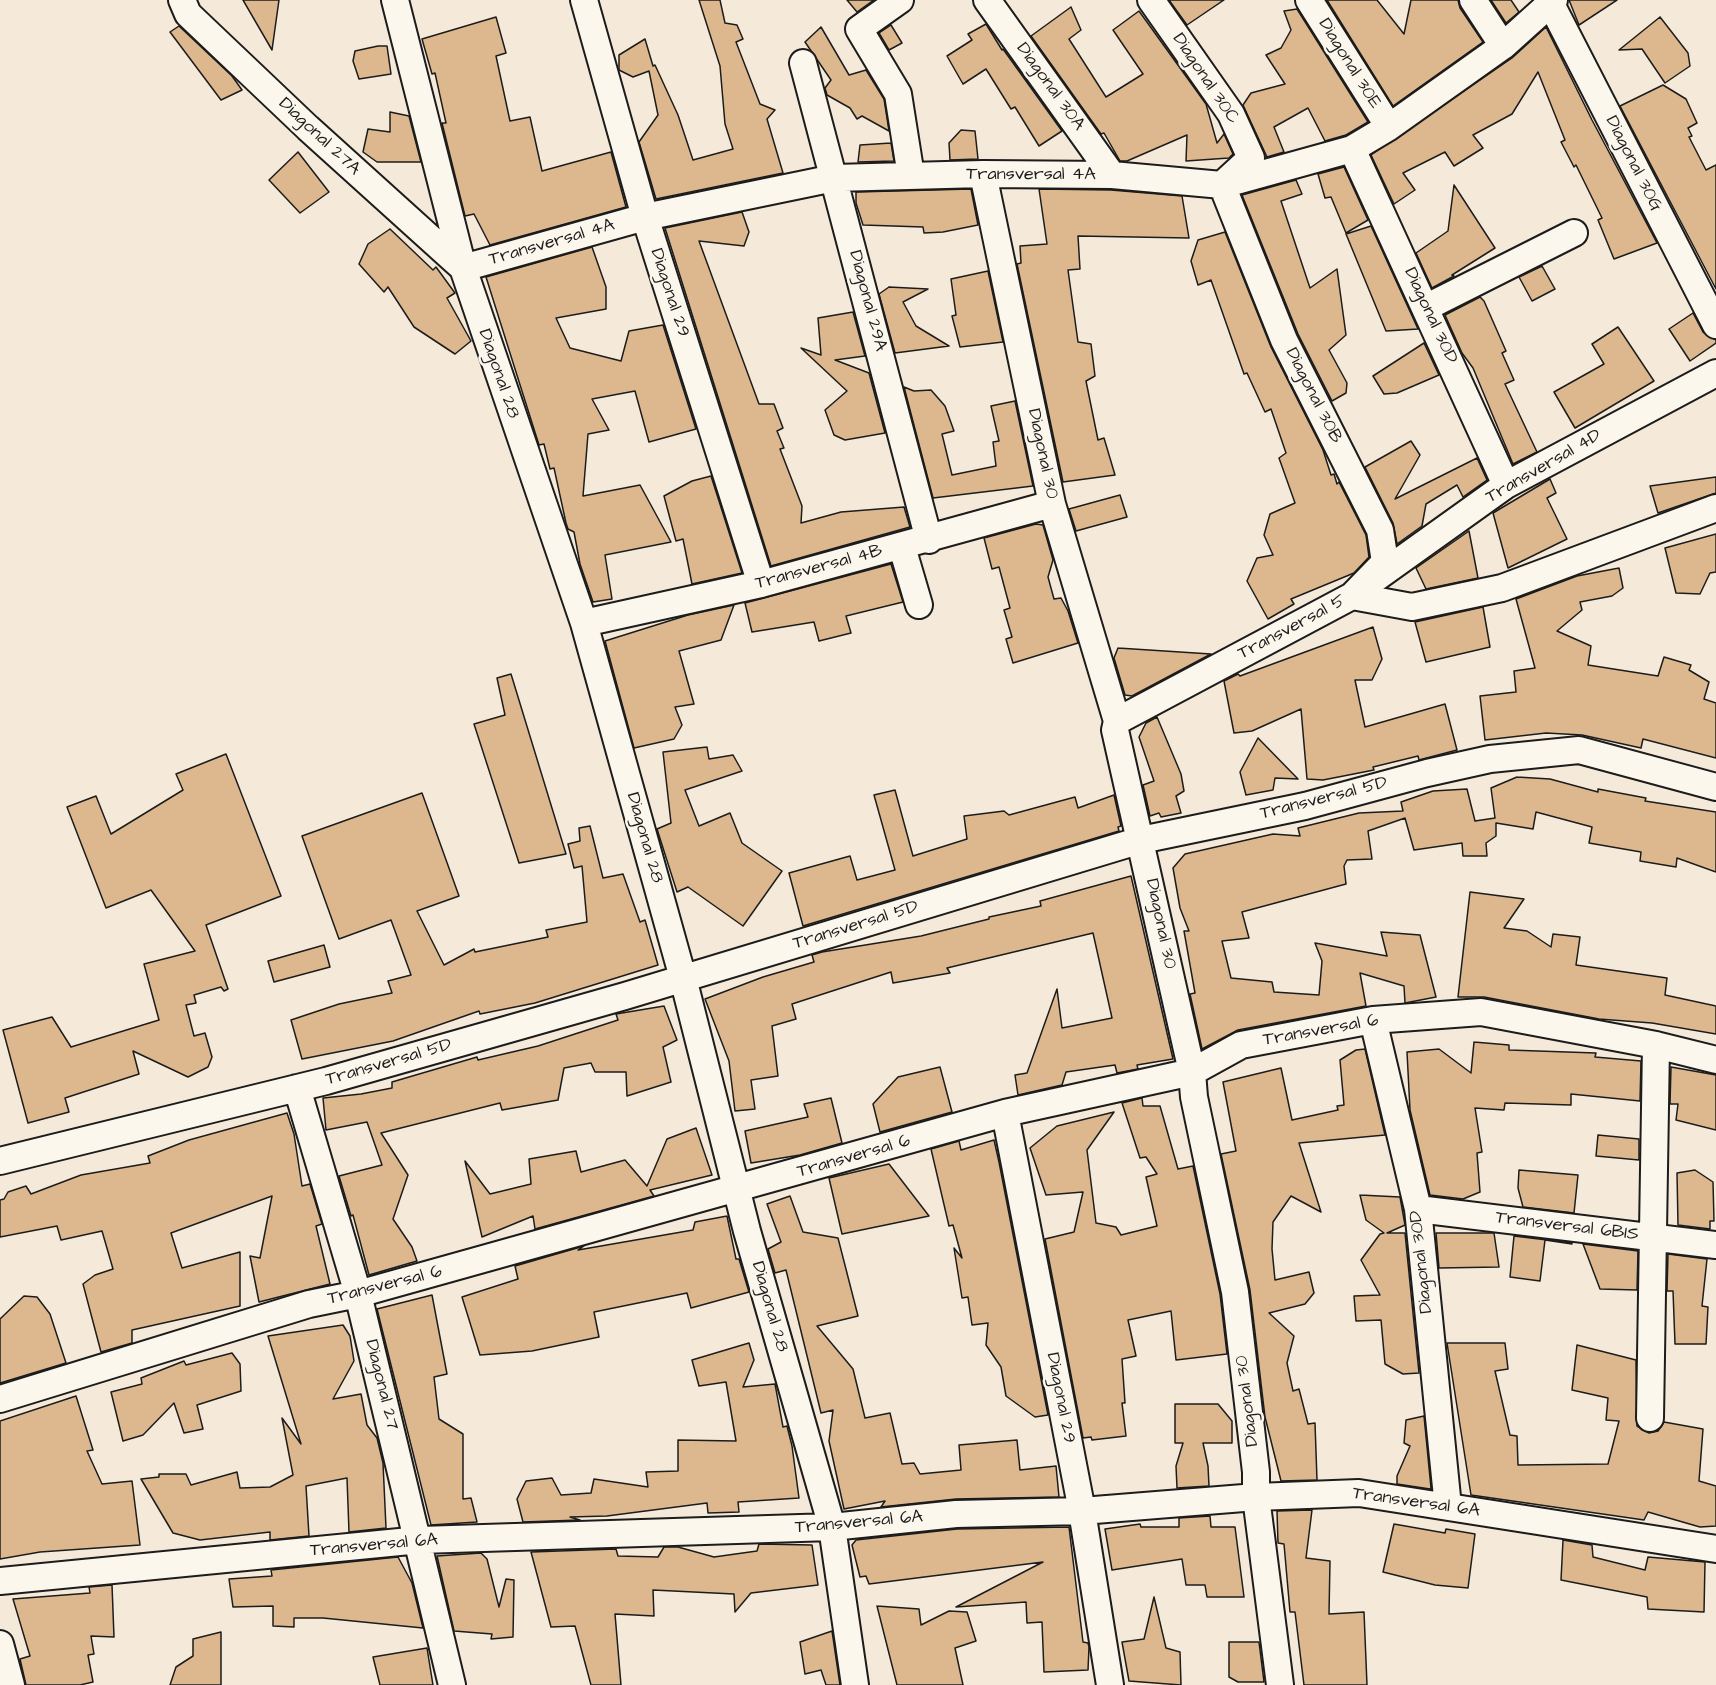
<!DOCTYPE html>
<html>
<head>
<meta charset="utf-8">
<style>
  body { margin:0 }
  canvas { display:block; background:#f5ead9 }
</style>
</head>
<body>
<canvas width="1716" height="1685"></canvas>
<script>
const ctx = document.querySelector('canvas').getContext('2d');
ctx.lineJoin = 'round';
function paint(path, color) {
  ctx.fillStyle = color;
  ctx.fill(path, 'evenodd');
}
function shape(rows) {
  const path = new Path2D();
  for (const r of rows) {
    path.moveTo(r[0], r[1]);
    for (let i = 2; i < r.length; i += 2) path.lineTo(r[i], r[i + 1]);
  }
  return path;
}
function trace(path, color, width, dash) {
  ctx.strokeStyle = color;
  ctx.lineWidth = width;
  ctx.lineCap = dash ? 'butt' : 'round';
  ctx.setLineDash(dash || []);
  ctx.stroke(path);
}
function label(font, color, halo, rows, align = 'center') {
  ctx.font = font + ' "Architects Daughter",sans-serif';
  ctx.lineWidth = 5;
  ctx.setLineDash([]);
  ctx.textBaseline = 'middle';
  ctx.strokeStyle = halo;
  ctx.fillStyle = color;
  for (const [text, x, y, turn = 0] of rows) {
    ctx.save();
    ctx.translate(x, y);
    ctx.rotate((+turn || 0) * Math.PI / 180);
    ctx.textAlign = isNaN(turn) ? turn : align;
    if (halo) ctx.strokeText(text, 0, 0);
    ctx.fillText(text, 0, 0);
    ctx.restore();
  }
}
const building = shape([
  [243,0,279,0,272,50,243,0],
  [699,0,720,0,725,23,737,25,743,39,736,42,760,104,775,110,767,119,783,173,656,199,639,142,658,115,649,71,633,77,619,70,619,55,645,39,653,66,655,65,678,115,693,160,733,149,725,124,720,66,699,0],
  [847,0,874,0,857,12,847,0],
  [1169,0,1224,0,1187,25,1169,0],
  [1327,0,1377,0,1404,34,1411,0,1458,0,1460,8,1483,42,1393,106,1327,0],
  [1491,0,1511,0,1519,12,1506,23,1491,0],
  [1569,0,1617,0,1579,25,1569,0],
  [1071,7,1081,30,1069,39,1106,97,1143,74,1113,30,1139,11,1206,104,1217,143,1224,134,1233,154,1229,158,1186,161,1187,135,1127,161,1120,161,1104,133,1101,134,1031,36,1071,7],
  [1297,9,1368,122,1346,135,1325,141,1308,108,1274,127,1284,152,1267,157,1243,105,1251,93,1285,84,1266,55,1281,48,1291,30,1284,11,1297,9],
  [496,17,506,53,496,56,510,121,530,117,542,171,611,152,626,207,490,245,474,214,465,216,442,123,446,123,435,73,432,74,422,39,496,17],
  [1660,17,1688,53,1690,66,1665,83,1642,49,1619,50,1660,17],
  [986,24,1002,50,1003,49,1062,131,1039,146,1015,107,1011,109,986,69,963,84,947,56,972,40,968,34,986,24],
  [891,25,902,43,889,50,879,33,891,25],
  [179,26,232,76,242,90,221,100,170,32,179,26],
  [821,27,849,75,866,70,884,99,889,131,862,116,857,119,850,108,827,95,825,88,831,80,805,42,821,27],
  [1546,27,1592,120,1657,243,1614,259,1598,220,1602,218,1576,165,1574,167,1561,142,1565,140,1538,72,1512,114,1473,135,1483,148,1454,166,1445,152,1403,173,1415,190,1394,204,1371,155,1512,58,1546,27],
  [378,46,387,46,391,74,359,79,353,61,355,51,378,46],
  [1663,85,1686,99,1697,123,1688,128,1692,136,1689,137,1706,170,1716,165,1716,289,1620,106,1663,85],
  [390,112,409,116,421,162,377,162,363,152,368,129,390,132,390,112],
  [961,130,975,131,978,159,950,160,949,143,961,130],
  [891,143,894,161,858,162,860,145,891,143],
  [298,152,329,192,300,213,269,180,298,152],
  [1344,167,1368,220,1346,233,1331,197,1325,198,1318,174,1344,167],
  [1296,180,1302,194,1281,201,1310,288,1337,269,1346,335,1329,350,1347,383,1346,393,1332,401,1298,334,1242,195,1296,180],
  [1454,185,1495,248,1452,275,1454,276,1432,288,1416,253,1448,231,1454,185],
  [971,189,978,225,943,232,924,233,923,227,863,225,856,203,856,192,971,189],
  [1039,189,1111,190,1182,196,1189,238,1078,236,1080,269,1068,270,1078,342,1091,344,1095,376,1086,381,1098,440,1104,438,1115,475,1063,482,1017,264,1021,263,1020,246,1047,244,1039,189],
  [742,212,749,232,744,246,699,241,759,404,774,404,783,428,777,431,784,448,780,449,802,506,801,523,841,512,904,507,910,527,771,566,665,228,742,212],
  [1371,226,1418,329,1386,331,1346,234,1371,226],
  [390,229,433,270,436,267,455,293,447,298,471,341,455,354,414,327,388,287,384,292,359,264,368,244,390,229],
  [1225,232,1271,347,1323,450,1331,475,1334,474,1337,484,1339,482,1366,535,1369,557,1354,573,1291,599,1294,604,1268,619,1247,581,1257,558,1273,555,1264,535,1270,514,1295,503,1279,458,1286,453,1271,409,1265,412,1247,373,1244,374,1211,280,1198,285,1191,261,1198,240,1225,232],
  [592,247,606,287,606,309,556,318,570,348,621,361,629,331,663,325,696,429,649,442,635,391,592,399,609,430,588,434,583,496,640,485,671,542,605,555,612,599,593,602,580,564,574,532,568,529,566,523,554,468,550,469,544,444,539,445,486,277,592,247],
  [1542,266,1555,289,1532,301,1519,277,1542,266],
  [988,271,1003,342,960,347,952,316,956,315,951,279,988,271],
  [889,287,928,289,903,302,916,326,949,346,895,353,879,294,889,287],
  [1480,297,1484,301,1506,351,1502,353,1514,380,1505,384,1537,452,1513,464,1473,368,1462,353,1445,315,1480,297],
  [853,312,865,356,835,360,869,373,885,433,845,440,834,435,825,410,847,391,801,348,821,355,818,318,853,312],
  [1693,313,1703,332,1716,340,1716,343,1690,361,1669,329,1693,313],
  [1618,327,1654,381,1575,428,1554,392,1604,364,1592,344,1618,327],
  [1424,343,1439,375,1397,393,1384,394,1373,376,1424,343],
  [904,387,914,391,931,390,945,406,954,431,942,434,952,475,996,466,993,442,999,441,991,406,1015,401,1033,486,933,498,904,387],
  [1411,441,1420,455,1395,499,1477,458,1487,480,1463,497,1457,485,1426,504,1422,526,1397,544,1393,523,1365,467,1411,441],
  [711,476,742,573,692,584,683,539,676,541,664,496,692,481,711,476],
  [1716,477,1716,493,1658,513,1650,486,1716,477],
  [1550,479,1556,493,1547,498,1567,539,1508,568,1493,513,1550,479],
  [1120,495,1127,517,1076,531,1069,509,1120,495],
  [1036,524,1043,525,1053,560,1048,577,1054,599,1061,598,1068,611,1078,643,1013,663,1006,639,1012,637,1004,610,1010,608,999,567,992,569,984,538,1036,524],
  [1469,531,1478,578,1426,589,1416,568,1469,531],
  [1716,534,1716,572,1710,573,1700,594,1676,593,1665,548,1716,534],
  [891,564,903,602,846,616,851,633,819,641,814,622,752,632,745,603,891,564],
  [1619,568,1623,588,1612,596,1580,602,1582,610,1557,631,1591,646,1588,665,1658,676,1664,657,1691,665,1689,670,1709,682,1704,699,1716,703,1716,758,1643,739,1641,748,1582,735,1546,733,1485,740,1480,696,1516,692,1514,671,1535,668,1516,599,1577,576,1619,568],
  [734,605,721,640,679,651,694,704,675,707,682,725,674,739,634,748,605,641,688,615,734,605],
  [1483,607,1490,647,1426,662,1415,622,1483,607],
  [1373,627,1382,659,1372,680,1355,680,1365,727,1445,704,1457,750,1419,760,1418,756,1373,767,1374,770,1323,780,1307,779,1301,709,1252,731,1234,733,1224,681,1238,674,1240,676,1373,627],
  [1118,648,1211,654,1132,696,1125,695,1114,658,1118,648],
  [511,674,566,854,519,863,474,724,505,715,497,678,511,674],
  [1157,717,1181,774,1184,791,1176,796,1181,813,1161,817,1159,813,1150,816,1143,785,1154,781,1139,737,1146,723,1157,717],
  [1258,738,1298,779,1275,778,1273,790,1246,795,1240,772,1258,738],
  [707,747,709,759,733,755,742,771,685,790,699,826,730,813,742,843,782,871,743,926,688,887,677,892,657,829,671,823,663,752,707,747],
  [226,754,281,896,206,925,228,989,224,991,221,987,194,995,196,1003,186,1005,194,1036,205,1033,212,1057,208,1067,188,1077,133,1051,139,1074,65,1098,69,1112,28,1123,3,1030,52,1017,71,1047,159,1020,144,964,195,951,151,890,106,908,67,807,96,796,111,834,183,790,176,774,226,754],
  [1517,777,1550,779,1598,792,1598,789,1646,798,1645,801,1716,812,1716,872,1677,858,1676,867,1640,861,1641,852,1589,843,1592,827,1536,812,1533,829,1496,823,1496,836,1486,843,1487,856,1463,856,1462,843,1414,850,1405,818,1368,831,1372,859,1347,860,1344,866,1346,884,1242,912,1249,938,1222,941,1231,978,1272,982,1274,992,1319,995,1322,961,1315,943,1387,956,1381,932,1420,935,1436,997,1405,1003,1404,986,1360,973,1366,1006,1238,1030,1202,1049,1190,994,1195,993,1184,931,1189,931,1180,908,1173,868,1185,854,1273,834,1300,836,1298,828,1359,813,1403,811,1401,802,1433,791,1467,789,1475,821,1495,818,1491,788,1517,777],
  [895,790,913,856,967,839,964,816,1004,811,1009,815,1075,797,1078,808,1114,795,1121,826,1118,827,1119,831,803,926,789,873,850,856,857,880,895,870,874,795,895,790],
  [422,793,459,896,417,911,444,965,474,949,475,952,548,937,546,930,587,922,582,866,574,868,568,844,580,841,579,828,590,826,603,878,623,874,640,922,645,920,658,965,535,1003,480,1014,479,1011,393,1041,302,1059,291,1020,339,1004,392,993,388,981,411,975,391,920,339,939,302,836,422,793],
  [1131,876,1173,1059,1137,1065,1138,1069,1117,1073,1115,1065,1066,1072,1062,1085,1018,1095,1015,1075,1027,1073,1057,989,1062,1028,1112,1018,1093,933,947,968,950,973,893,983,891,972,792,1004,796,1019,772,1026,778,1076,751,1080,755,1109,735,1111,729,1061,705,999,763,977,814,962,812,955,822,952,921,936,989,919,989,917,1041,906,1040,901,1131,876],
  [1470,892,1524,899,1504,928,1527,931,1551,947,1553,934,1580,937,1576,965,1667,978,1665,995,1716,1006,1716,1034,1652,1023,1599,1019,1484,997,1458,997,1470,892],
  [324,945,330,967,274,982,268,961,324,945],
  [664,1006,677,1040,663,1047,671,1082,627,1096,626,1072,595,1072,591,1063,564,1068,558,1100,502,1110,500,1103,381,1133,408,1175,393,1219,412,1247,417,1261,369,1275,353,1215,351,1216,339,1176,382,1165,367,1122,326,1130,323,1098,361,1094,392,1088,392,1082,477,1057,478,1060,538,1046,618,1020,616,1014,664,1006],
  [1474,1042,1509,1045,1509,1050,1596,1053,1595,1057,1641,1061,1640,1101,1571,1094,1571,1105,1505,1103,1504,1110,1475,1108,1482,1152,1477,1153,1480,1192,1463,1199,1430,1195,1410,1110,1407,1052,1439,1049,1471,1073,1474,1042],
  [1365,1049,1385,1135,1299,1143,1321,1212,1291,1196,1273,1222,1272,1249,1275,1280,1309,1272,1314,1293,1305,1304,1269,1313,1294,1336,1287,1363,1293,1391,1299,1389,1308,1424,1315,1423,1317,1480,1281,1481,1265,1417,1250,1290,1221,1154,1236,1151,1223,1082,1281,1068,1292,1120,1338,1110,1337,1106,1344,1105,1340,1060,1356,1050,1365,1049],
  [940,1067,952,1112,880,1132,873,1104,898,1077,940,1067],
  [1671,1067,1716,1075,1716,1130,1676,1120,1678,1104,1670,1104,1671,1067],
  [831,1098,842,1143,800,1155,751,1163,745,1131,808,1117,804,1104,831,1098],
  [1142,1098,1143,1106,1160,1106,1178,1169,1193,1166,1220,1294,1227,1354,1176,1360,1171,1311,1128,1320,1136,1356,1122,1359,1125,1403,1122,1403,1126,1436,1092,1440,1091,1437,1083,1438,1045,1239,1074,1232,1083,1192,1046,1195,1030,1148,1057,1126,1114,1112,1087,1150,1096,1223,1116,1227,1121,1235,1157,1226,1146,1177,1157,1174,1146,1157,1140,1158,1122,1103,1142,1098],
  [287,1113,294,1134,302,1186,310,1184,322,1224,316,1226,330,1284,259,1302,250,1256,260,1258,272,1196,171,1233,182,1268,240,1252,240,1306,132,1330,132,1343,101,1352,83,1284,95,1275,113,1269,102,1231,61,1240,57,1226,0,1237,0,1200,4,1199,8,1192,26,1186,31,1194,81,1175,150,1163,148,1156,189,1140,287,1113],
  [696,1128,712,1175,650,1190,654,1196,535,1229,533,1216,482,1237,465,1161,490,1194,531,1184,529,1159,576,1151,581,1172,625,1160,647,1186,667,1139,696,1128],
  [1598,1135,1639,1139,1639,1160,1596,1156,1598,1135],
  [994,1140,999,1162,1048,1415,1035,1417,1006,1396,1001,1367,986,1345,988,1323,972,1325,968,1297,962,1298,954,1248,962,1258,953,1225,949,1226,931,1149,959,1141,961,1150,994,1140],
  [889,1164,929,1216,842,1234,829,1178,889,1164],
  [1519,1170,1578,1175,1574,1213,1523,1207,1518,1188,1519,1170],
  [1695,1170,1713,1182,1714,1221,1710,1221,1710,1229,1678,1225,1677,1173,1695,1170],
  [1360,1195,1400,1197,1405,1225,1387,1233,1405,1233,1419,1373,1403,1374,1385,1364,1381,1320,1356,1321,1354,1296,1380,1295,1361,1260,1380,1234,1384,1233,1366,1220,1360,1195],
  [790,1196,803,1232,838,1238,858,1316,817,1326,853,1369,865,1418,890,1413,902,1464,914,1463,920,1474,961,1470,959,1445,1017,1440,1020,1470,1056,1466,1059,1497,956,1499,881,1507,885,1501,844,1509,829,1441,833,1410,821,1413,786,1270,775,1273,768,1249,781,1242,767,1204,790,1196],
  [727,1216,736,1259,739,1259,749,1292,691,1308,687,1293,594,1312,599,1337,532,1351,480,1355,462,1297,518,1279,515,1266,584,1246,578,1250,693,1230,695,1222,727,1216],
  [1436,1233,1494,1233,1499,1267,1439,1268,1436,1233],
  [1514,1236,1572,1243,1572,1244,1545,1240,1540,1281,1510,1277,1514,1236],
  [1583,1244,1638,1251,1637,1290,1600,1289,1583,1244],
  [1668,1254,1707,1259,1702,1306,1708,1307,1706,1344,1675,1344,1673,1291,1667,1291,1668,1254],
  [432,1295,447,1374,434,1377,439,1419,463,1434,463,1499,471,1498,477,1522,431,1525,377,1309,432,1295],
  [24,1296,37,1297,50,1314,66,1363,0,1383,0,1319,24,1296],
  [343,1325,350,1336,354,1361,333,1399,361,1394,367,1425,377,1438,383,1463,386,1528,349,1532,347,1478,306,1486,309,1536,270,1540,270,1532,200,1540,173,1533,141,1479,159,1477,159,1474,186,1474,191,1485,237,1472,240,1488,270,1487,293,1475,282,1418,301,1444,268,1336,343,1325],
  [749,1343,754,1360,743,1387,775,1384,783,1427,787,1426,792,1446,799,1498,738,1502,739,1512,708,1513,707,1503,607,1516,570,1517,580,1520,523,1522,517,1499,526,1481,552,1478,561,1495,591,1493,594,1479,648,1487,646,1472,678,1471,678,1440,736,1441,726,1382,699,1386,692,1360,749,1343],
  [1447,1343,1505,1343,1508,1369,1495,1371,1510,1435,1517,1436,1518,1465,1608,1464,1619,1421,1606,1420,1608,1398,1572,1390,1577,1345,1636,1360,1637,1426,1649,1433,1658,1431,1664,1422,1703,1429,1699,1481,1716,1486,1716,1526,1700,1527,1648,1512,1644,1520,1471,1495,1447,1343],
  [232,1353,240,1364,241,1391,197,1405,203,1429,184,1433,174,1403,143,1435,123,1441,111,1392,142,1384,141,1378,184,1361,186,1365,232,1353],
  [76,1396,93,1450,87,1451,102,1484,132,1481,140,1545,40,1552,0,1559,0,1421,76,1396],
  [1175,1404,1218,1404,1232,1421,1232,1443,1203,1443,1208,1466,1209,1486,1177,1488,1176,1466,1183,1443,1175,1443,1175,1404],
  [1424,1416,1431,1488,1430,1489,1397,1484,1397,1476,1410,1446,1404,1443,1406,1420,1424,1416],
  [1312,1510,1306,1558,1330,1561,1329,1614,1364,1612,1367,1685,1304,1685,1295,1612,1290,1612,1284,1544,1278,1543,1277,1511,1312,1510],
  [1210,1516,1211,1527,1235,1527,1244,1597,1207,1597,1205,1585,1186,1585,1182,1559,1112,1570,1105,1529,1140,1524,1141,1527,1179,1527,1179,1518,1210,1516],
  [1394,1524,1445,1533,1446,1529,1475,1534,1468,1588,1435,1585,1383,1572,1394,1524],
  [1069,1527,1083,1642,1088,1643,1089,1647,1088,1670,1044,1672,1042,1622,1027,1623,1026,1602,956,1607,1043,1562,869,1584,866,1576,860,1577,852,1545,856,1540,957,1529,1069,1527],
  [1563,1540,1592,1545,1593,1557,1645,1570,1648,1557,1705,1562,1704,1612,1648,1609,1647,1597,1561,1580,1563,1540],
  [759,1544,812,1545,818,1585,751,1593,735,1612,734,1594,653,1590,654,1616,615,1614,621,1685,591,1685,575,1626,551,1627,531,1552,616,1549,618,1556,658,1557,664,1547,678,1547,714,1557,757,1551,759,1544],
  [481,1553,487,1559,499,1607,506,1579,514,1580,513,1637,491,1639,492,1634,454,1631,437,1556,481,1553],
  [398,1557,412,1583,423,1628,323,1618,294,1618,294,1627,273,1626,273,1606,233,1607,229,1579,272,1576,271,1570,398,1557],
  [112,1585,114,1637,91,1636,94,1654,88,1655,93,1682,80,1685,26,1685,20,1659,30,1656,13,1599,90,1593,89,1587,112,1585],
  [1154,1597,1166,1648,1180,1652,1181,1685,1129,1681,1122,1642,1144,1639,1154,1597],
  [877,1606,919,1609,921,1625,949,1611,967,1612,976,1641,955,1648,963,1685,897,1685,877,1606],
  [832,1631,840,1685,826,1685,821,1670,805,1674,800,1642,832,1631],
  [221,1632,221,1685,170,1685,176,1667,193,1656,193,1639,221,1632],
  [1229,1642,1259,1642,1264,1682,1238,1682,1229,1677,1229,1642],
  [427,1648,433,1685,380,1685,373,1657,427,1648]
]);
paint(building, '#ddb88e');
trace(building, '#1c1c1c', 1.5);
const street = shape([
  [182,0,188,14,308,128,463,268,645,217,834,178,983,174,1112,175,1222,185,1352,149,1389,127,1503,46,1554,0],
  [395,0,463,268,584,623,683,978,747,1231,832,1527,855,1685],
  [584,0,645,217,761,584],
  [900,0,859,29,898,94,911,176],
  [987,0,1112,175],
  [1151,0,1231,114,1251,158,1226,181],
  [1309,0,1389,127],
  [1473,0,1503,46],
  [1551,4,1716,325],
  [803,63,929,540],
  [1352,149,1506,485],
  [983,174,1052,504,1117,721,1115,730,1192,1072,1194,1097,1235,1292,1256,1472,1256,1497,1280,1685],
  [1222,185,1284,340,1380,530,1385,562,1352,596],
  [1427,307,1574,233],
  [902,547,919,605],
  [1376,578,1506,485,1716,373],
  [584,623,761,584,1052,504],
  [1117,721,1352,596,1412,607,1502,588,1716,508],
  [1373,1020,1418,1209,1448,1507],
  [297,1088,358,1294,452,1685],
  [1005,1113,1082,1511,1110,1685],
  [0,1161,326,1081,625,996,1141,840,1305,806,1427,773,1490,759,1579,750,1716,787],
  [1418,1209,1716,1245],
  [0,1399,309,1304,358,1294,1005,1113,1192,1072,1241,1045,1373,1020,1481,1012,1656,1045,1716,1060],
  [1650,1418,1656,1045],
  [0,1581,420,1540,832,1527,956,1514,1082,1511,1256,1497,1359,1493,1716,1549],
  [0,1644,11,1685]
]);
trace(street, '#1c1c1c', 30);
trace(street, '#fbf7ec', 26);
label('18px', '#1c1c1c', '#fbf7ec', [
  ["Diagonal 30E",1349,64,58],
  ["Diagonal 30C",1205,79,56],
  ["Diagonal 30A",1050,87,54],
  ["Diagonal 27A",319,137,43],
  ["Diagonal 30G",1633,164,63],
  ["Transversal 4A",1031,175],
  ["Transversal 4A",552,243,-16],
  ["Diagonal 29",669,293,72],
  ["Diagonal 29A",867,301,75],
  ["Diagonal 30D",1430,316,65],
  ["Diagonal 28",498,374,71],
  ["Diagonal 30B",1313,396,63],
  ["Diagonal 30",1042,454,78],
  ["Transversal 4D",1544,467,-30],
  ["Transversal 4B",819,568,-15],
  ["Transversal 5",1292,628,-28],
  ["Transversal 5D",1324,799,-14],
  ["Diagonal 28",644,838,74],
  ["Diagonal 30",1160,924,78],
  ["Transversal 5D",856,926,-17],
  ["Transversal 6",1321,1031,-10],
  ["Transversal 5D",389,1063,-16],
  ["Transversal 6",854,1157,-16],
  ["Transversal 6BIS",1567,1227,7],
  ["Diagonal 30D",1422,1262,-96],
  ["Transversal 6",385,1286,-14],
  ["Diagonal 28",769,1307,74],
  ["Diagonal 27",381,1385,76],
  ["Diagonal 29",1060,1398,79],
  ["Diagonal 30",1248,1401,-97],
  ["Transversal 6A",1416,1503,8],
  ["Transversal 6A",859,1523,-5],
  ["Transversal 6A",374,1546,-5]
]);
</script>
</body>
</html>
